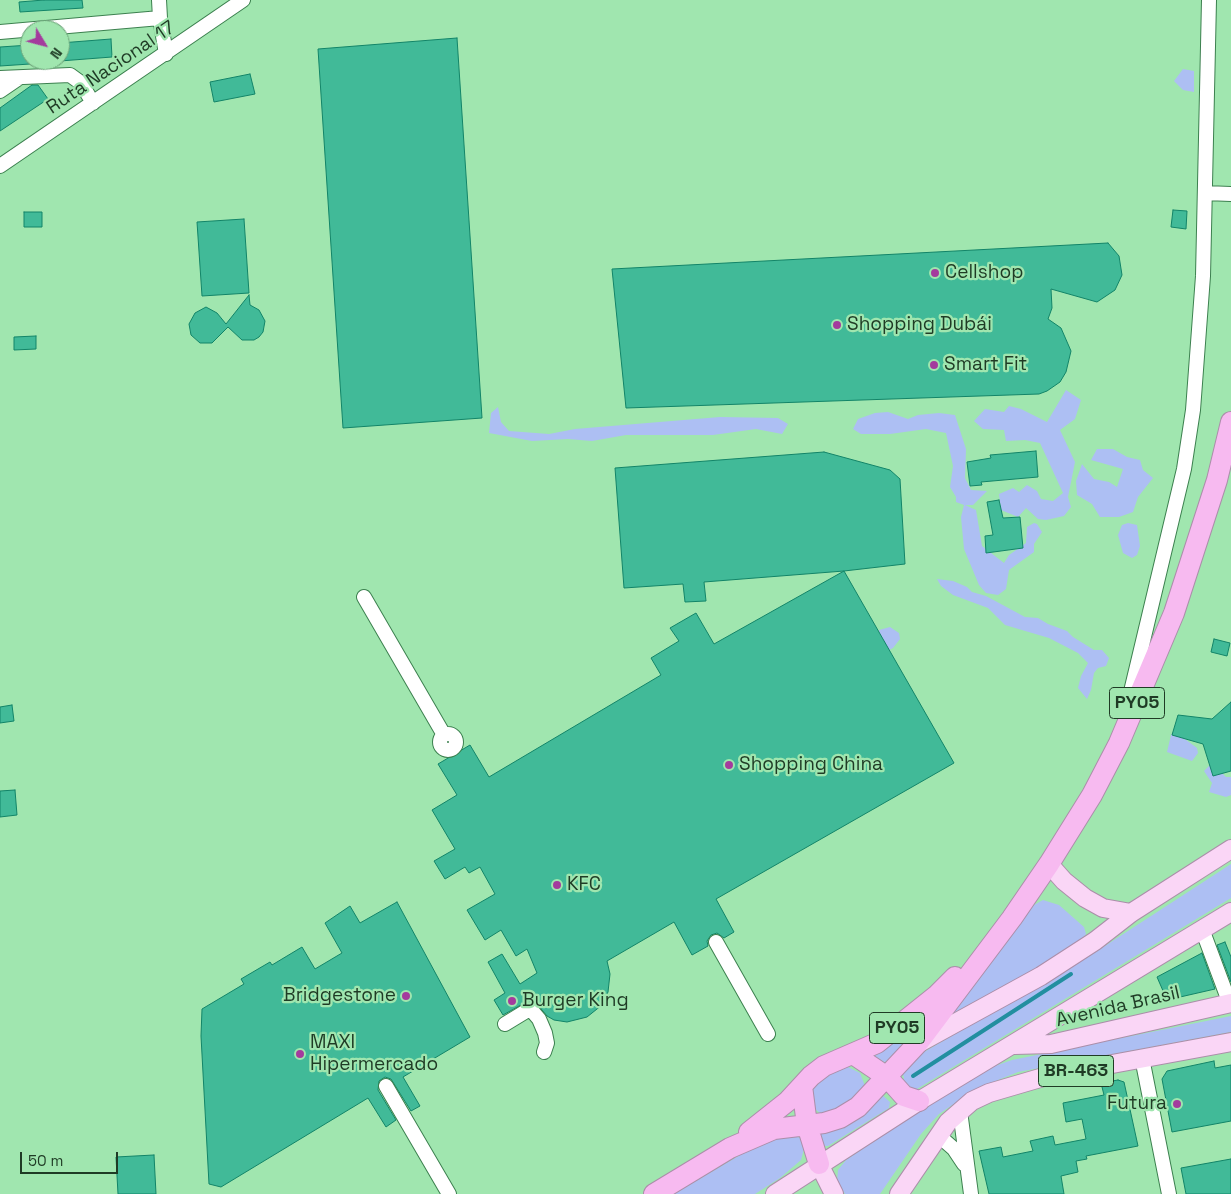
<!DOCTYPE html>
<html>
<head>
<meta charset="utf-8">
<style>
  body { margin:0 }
  #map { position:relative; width:1231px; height:1194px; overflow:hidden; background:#a0e6af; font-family:"Space Grotesk",sans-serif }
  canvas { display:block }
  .north { position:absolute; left:20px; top:20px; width:50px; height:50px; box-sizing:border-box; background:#a0e6af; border:1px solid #6ca278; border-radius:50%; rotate:127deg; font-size:14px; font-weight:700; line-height:20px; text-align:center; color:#1f3b25 }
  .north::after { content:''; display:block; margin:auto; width:18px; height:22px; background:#a43b9d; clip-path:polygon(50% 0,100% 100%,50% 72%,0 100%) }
  .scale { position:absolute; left:20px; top:1152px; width:98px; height:22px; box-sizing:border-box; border:2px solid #1f3b25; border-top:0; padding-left:6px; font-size:15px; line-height:18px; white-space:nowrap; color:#1f3b25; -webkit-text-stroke:4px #a0e6af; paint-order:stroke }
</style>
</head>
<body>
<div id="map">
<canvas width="1231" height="1194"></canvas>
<div class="north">N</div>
<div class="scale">50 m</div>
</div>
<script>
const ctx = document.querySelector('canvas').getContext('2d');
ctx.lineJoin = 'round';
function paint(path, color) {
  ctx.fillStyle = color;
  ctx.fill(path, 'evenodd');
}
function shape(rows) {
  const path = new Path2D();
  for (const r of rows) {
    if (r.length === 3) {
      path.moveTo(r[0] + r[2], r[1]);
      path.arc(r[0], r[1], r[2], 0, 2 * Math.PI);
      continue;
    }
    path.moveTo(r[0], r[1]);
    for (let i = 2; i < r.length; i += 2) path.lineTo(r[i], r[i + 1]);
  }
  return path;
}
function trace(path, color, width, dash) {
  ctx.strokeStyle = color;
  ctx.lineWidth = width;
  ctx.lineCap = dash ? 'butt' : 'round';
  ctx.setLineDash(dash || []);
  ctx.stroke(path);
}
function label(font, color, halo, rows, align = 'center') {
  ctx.font = font + ' "Space Grotesk",sans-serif';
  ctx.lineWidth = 4.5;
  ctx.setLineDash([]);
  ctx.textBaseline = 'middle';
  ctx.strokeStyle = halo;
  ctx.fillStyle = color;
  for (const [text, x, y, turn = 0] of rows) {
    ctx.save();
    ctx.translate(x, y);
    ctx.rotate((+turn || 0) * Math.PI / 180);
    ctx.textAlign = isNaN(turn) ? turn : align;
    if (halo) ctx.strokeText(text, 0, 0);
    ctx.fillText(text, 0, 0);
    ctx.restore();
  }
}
paint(shape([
  [1183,69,1194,71,1194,92,1183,90,1174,81],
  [1066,390,1081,400,1075,419,1060,430,1075,462,1068,497,1071,507,1064,516,1046,520,1038,519,1026,508,1018,517,1001,510,999,494,1013,488,1019,492,1027,485,1037,491,1041,499,1053,501,1063,493,1040,443,1025,440,1006,441,1004,430,983,429,974,421,985,409,1004,412,1009,406,1021,409,1047,422],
  [498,407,501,422,509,431,549,434,575,429,720,417,778,418,788,424,782,434,756,429,713,435,626,435,592,441,568,439,532,441,489,433,491,413],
  [888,412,908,419,918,415,939,413,955,415,966,449,965,478,971,490,987,491,973,505,965,505,976,510,982,546,1004,563,1009,555,1026,543,1027,527,1034,523,1037,524,1042,532,1034,544,1034,552,1009,570,1006,589,998,595,986,593,979,585,964,549,961,517,964,505,956,502,956,497,950,487,953,466,946,433,926,429,890,434,861,434,853,429,858,419,875,413],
  [1097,449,1113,449,1127,457,1140,460,1143,470,1153,478,1138,497,1133,512,1119,517,1100,517,1092,504,1077,495,1076,481,1082,464,1094,479,1109,482,1117,487,1123,469,1091,460],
  [1128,523,1137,525,1140,546,1137,555,1132,558,1123,553,1118,535,1122,525],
  [937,579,953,581,967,587,972,592,986,596,1025,617,1038,618,1048,624,1067,631,1073,637,1094,650,1102,650,1109,658,1106,666,1098,668,1094,673,1091,690,1087,699,1078,688,1081,676,1088,663,1078,653,1049,638,1005,625,988,608,953,595,941,586],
  [890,627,899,633,900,639,893,648,887,651,880,642,879,630],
  [1174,731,1197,748,1198,753,1192,761,1167,752,1171,735],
  [1212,763,1226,777,1231,777,1231,795,1226,797,1209,792,1212,783,1204,771],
  [1231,864,1231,898,917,1089,913,1090,905,1084,903,1074,915,1058,924,1052,1088,957],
  [1043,900,1059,905,1084,927,1086,934,1083,938,1029,973,949,1016,1034,905],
  [941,999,915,1033,888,1061,884,1062,875,1056],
  [1231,1016,1231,1032,1018,1072,998,1080,970,1093,939,1114,921,1134,880,1194,845,1194,837,1181,838,1170,846,1160,964,1081,992,1067,1012,1060],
  [848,1067,860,1073,865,1086,855,1101,827,1115,820,1113,815,1109,812,1088,817,1081,835,1070],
  [880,1093,890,1102,889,1108,828,1146,821,1146,817,1134],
  [782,1135,794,1135,800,1138,804,1149,801,1160,780,1178,755,1194,674,1194,752,1148]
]), '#adbff3');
trace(shape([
  [913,1076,1071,974]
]), '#228fa0', 4);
const building = shape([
  [44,0,82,0,83,8,20,12,19,2,44,0],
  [457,38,482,418,343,428,318,49,457,38],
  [111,39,112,57,60,61,60,43,111,39],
  [30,45,30,64,0,66,0,47,30,45],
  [250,74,255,94,214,102,210,82,250,74],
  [32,85,38,85,48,99,0,131,0,108,32,85],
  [1173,210,1187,211,1186,229,1171,227,1173,210],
  [24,212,42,212,42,227,24,227,24,212],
  [244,219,249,293,202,296,197,222,244,219],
  [1108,243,1119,256,1122,275,1115,290,1097,302,1051,289,1052,308,1048,319,1061,328,1071,351,1066,372,1060,382,1047,391,1039,394,626,408,612,269,1108,243],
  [249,295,250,305,259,310,265,321,263,332,259,337,254,340,242,340,228,327,212,343,200,343,191,335,189,324,195,313,206,307,217,313,226,324,249,295],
  [36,336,36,349,14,350,14,337,36,336],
  [1036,451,1038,477,981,482,982,485,970,486,967,462,991,458,990,455,1036,451],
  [824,452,890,470,900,479,905,564,844,571,954,763,716,899,734,932,724,938,717,933,711,935,707,941,708,946,692,955,674,922,607,961,610,974,608,992,602,1005,587,1017,567,1022,554,1020,547,1016,537,1004,528,1001,503,1015,494,1000,505,993,488,962,502,954,520,984,537,973,527,949,516,956,501,930,485,940,467,910,495,894,480,867,469,873,465,867,445,879,434,861,455,849,432,810,457,795,438,764,470,745,489,777,661,675,651,658,679,641,670,628,696,613,714,644,844,571,704,582,706,601,685,602,683,584,624,588,615,468,824,452],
  [999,500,1003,518,1020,517,1023,548,986,553,985,536,993,535,987,502,999,500],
  [1214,639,1230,643,1227,656,1211,652,1214,639],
  [1231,702,1231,771,1213,776,1203,744,1172,735,1178,715,1212,719,1231,702],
  [12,705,14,721,0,723,0,707,12,705],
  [15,790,17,815,0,817,0,791,15,790],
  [397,902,470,1037,403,1077,420,1106,411,1111,391,1079,385,1077,379,1081,378,1090,396,1120,386,1127,368,1098,221,1187,209,1184,201,1036,202,1009,244,984,241,979,270,962,272,965,302,947,315,969,342,953,325,923,350,906,360,923,397,902],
  [1225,942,1231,957,1231,982,1217,945,1225,942],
  [1202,953,1215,989,1167,1000,1157,977,1202,953],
  [1214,1061,1215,1068,1231,1065,1231,1121,1172,1132,1162,1079,1167,1071,1214,1061],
  [1118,1080,1124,1082,1138,1146,1086,1156,1087,1159,1076,1161,1078,1172,1061,1176,1064,1194,989,1194,979,1151,1001,1147,1003,1157,1033,1151,1030,1141,1053,1136,1055,1145,1086,1139,1082,1119,1066,1122,1063,1103,1104,1095,1101,1083,1118,1080],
  [154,1155,156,1194,118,1194,116,1157,154,1155],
  [1231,1159,1231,1194,1186,1194,1181,1168,1231,1159]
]);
paint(building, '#41ba98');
trace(building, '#128468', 1);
const minor = shape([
  [159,0,160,18],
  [0,32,160,18,166,54],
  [0,78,70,75,81,83,93,103],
  [0,91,19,78],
  [0,166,243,0],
  [1205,193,1231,194],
  [364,597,444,735],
  [1128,704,1184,469,1193,410,1203,276,1209,0],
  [448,742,8],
  [1202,929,1230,1004],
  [716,942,768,1034],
  [505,1024,528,1010,533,1012,539,1019,545,1033,547,1043,544,1052],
  [1142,1058,1169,1194],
  [386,1086,449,1194],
  [960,1111,971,1194],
  [938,1135,954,1149,964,1164]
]);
const major = shape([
  [1049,864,1064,881,1085,898,1103,908,1131,913],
  [919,1043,1041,976,1095,941,1131,913,1231,849],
  [1014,1045,1051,1044,1231,1003],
  [819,1164,834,1194],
  [775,1194,919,1101,1231,912],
  [899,1194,948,1122,972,1101,989,1093,1047,1076,1231,1042]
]);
const highway = shape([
  [853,1054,887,1077,904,1096,919,1101],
  [802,1086,807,1125,819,1164],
  [749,1132,788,1101,811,1076,824,1066,877,1043,937,995,955,977],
  [654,1194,730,1148,774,1129,824,1123,840,1118,858,1107,918,1043,1012,918,1049,864,1092,795,1119,743,1174,613,1217,480,1231,422]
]);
trace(minor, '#3c804f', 16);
trace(major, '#ab8ea9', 20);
trace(highway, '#ab8ea9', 22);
trace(minor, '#fff', 14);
trace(major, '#fad6f6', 18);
trace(highway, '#f7baf0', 20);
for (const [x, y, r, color] of [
  [935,273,5,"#a43b9d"],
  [837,325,5,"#a43b9d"],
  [934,365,5,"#a43b9d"],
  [729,765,5,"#a43b9d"],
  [557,885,5,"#a43b9d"],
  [406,996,5,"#a43b9d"],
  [512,1001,5,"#a43b9d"],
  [300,1054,5,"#a43b9d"],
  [1177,1104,5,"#a43b9d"]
]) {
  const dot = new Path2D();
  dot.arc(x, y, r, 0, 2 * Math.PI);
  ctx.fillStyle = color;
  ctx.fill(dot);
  trace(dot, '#a0e6af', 2);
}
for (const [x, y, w] of [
  [1137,703,55],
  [897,1028,55],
  [1076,1071,75]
]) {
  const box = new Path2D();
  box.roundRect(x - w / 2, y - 15.5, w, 31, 4);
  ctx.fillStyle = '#a0e6af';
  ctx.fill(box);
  trace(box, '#1f3b25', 1);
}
label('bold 18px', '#1f3b25', null, [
  ["PY05",1137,703],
  ["PY05",897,1028],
  ["BR-463",1076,1071]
]);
label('19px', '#1f3b25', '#a0e6af', [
  ["Ruta Nacional 17",111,68,-34],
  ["Avenida Brasil",1118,1007,-13]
]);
label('19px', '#1f3b25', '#a0e6af', [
  ["Cellshop",945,273],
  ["Shopping Dubái",847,325],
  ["Smart Fit",944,365],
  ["Shopping China",739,765],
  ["KFC",567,885],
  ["Bridgestone",396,996,"right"],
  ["Burger King",522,1001],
  ["MAXI",310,1043],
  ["Hipermercado",310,1065],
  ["Futura",1167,1104,"right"]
], 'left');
</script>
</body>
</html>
